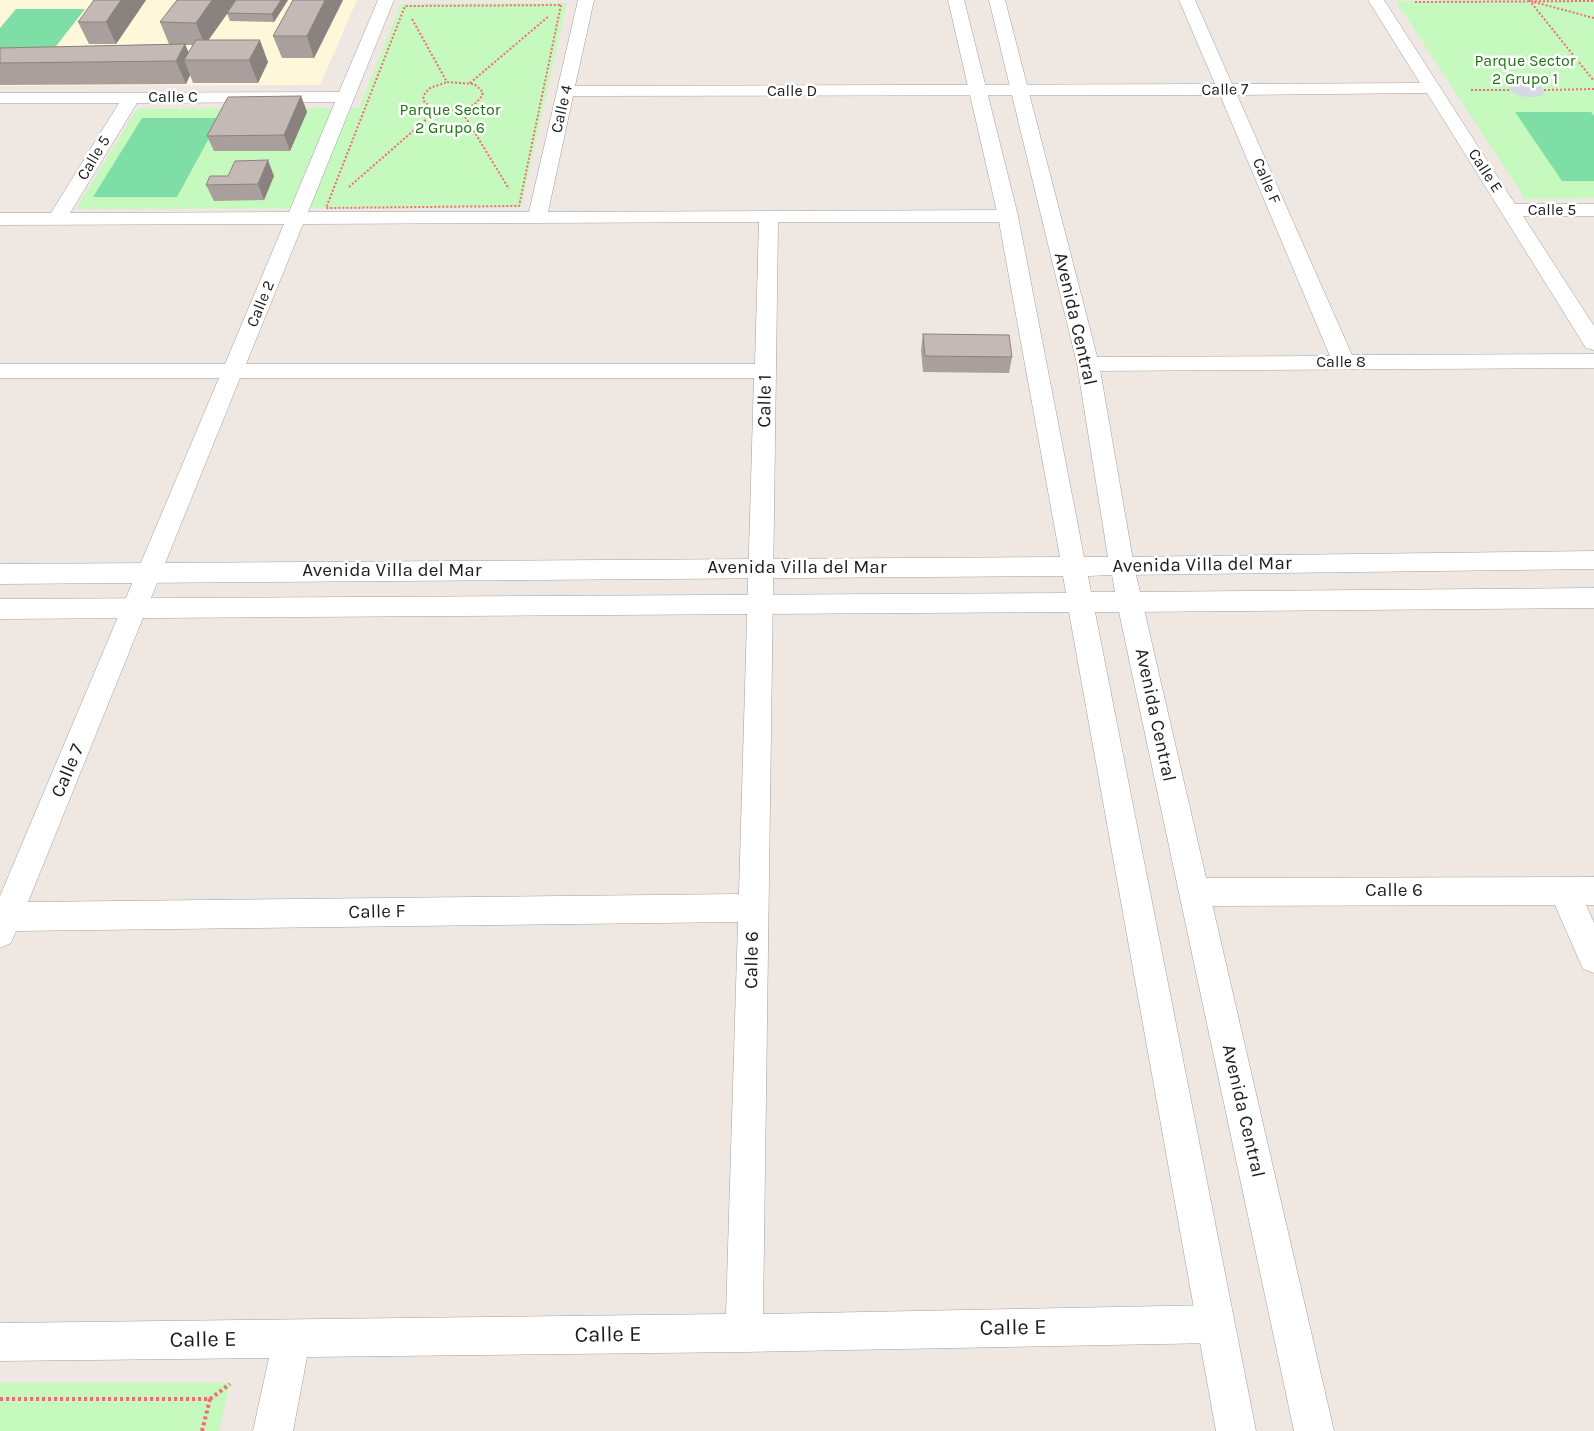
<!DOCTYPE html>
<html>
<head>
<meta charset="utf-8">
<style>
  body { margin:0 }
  canvas { display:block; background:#eee7e2 }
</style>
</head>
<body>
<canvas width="1594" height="1431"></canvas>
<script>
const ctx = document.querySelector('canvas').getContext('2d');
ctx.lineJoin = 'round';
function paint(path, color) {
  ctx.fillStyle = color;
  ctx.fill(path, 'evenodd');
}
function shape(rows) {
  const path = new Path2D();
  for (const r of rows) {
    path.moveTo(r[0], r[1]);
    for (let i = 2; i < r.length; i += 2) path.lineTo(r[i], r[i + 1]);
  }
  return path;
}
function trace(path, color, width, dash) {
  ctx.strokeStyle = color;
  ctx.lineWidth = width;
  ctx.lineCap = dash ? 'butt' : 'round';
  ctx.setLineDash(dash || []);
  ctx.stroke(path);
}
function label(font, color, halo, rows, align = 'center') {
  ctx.font = font + ' Karla,sans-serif';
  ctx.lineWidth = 5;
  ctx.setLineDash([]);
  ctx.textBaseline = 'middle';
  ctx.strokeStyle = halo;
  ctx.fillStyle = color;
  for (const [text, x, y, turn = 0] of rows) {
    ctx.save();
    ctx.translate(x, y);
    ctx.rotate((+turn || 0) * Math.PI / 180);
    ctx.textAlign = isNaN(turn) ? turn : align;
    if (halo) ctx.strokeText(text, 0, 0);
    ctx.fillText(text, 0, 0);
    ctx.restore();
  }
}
paint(shape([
  [0,0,357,0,320,85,0,86]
]), '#fff7da');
paint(shape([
  [1594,0,1594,198,1525,199,1396,1],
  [567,3,521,207,76,209,137,109,359,108,401,4],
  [0,1383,230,1383,219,1431,0,1431]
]), '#c5f9be');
paint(shape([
  [16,9,85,9,42,64,0,64,0,28],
  [1515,112,1591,112,1594,116,1594,181,1562,181],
  [142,118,220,118,177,197,93,197]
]), '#7fdea5');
paint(shape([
  [1522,80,1539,85,1543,88,1544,94,1537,97,1526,97,1515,94,1509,88,1508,85,1512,81]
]), '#d6d9e4');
const minor = shape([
  [378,0,394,0,308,212,529,212,578,0,594,0,575,86,1215,84,1179,0,1195,0,1232,84,1420,83,1368,0,1384,0,1515,204,1594,204,1594,216,1523,216,1594,326,1594,350,1586,348,1427,93,1237,95,1352,355,1594,354,1594,368,1088,371,1080,369,1077,364,1080,359,1088,357,1330,356,1220,95,573,96,548,212,1008,210,1015,212,1018,216,1015,220,1008,222,778,222,763,1314,1215,1305,1228,1311,1234,1324,1228,1337,1215,1343,744,1352,307,1357,293,1431,253,1431,269,1358,0,1361,0,1323,726,1314,738,922,16,931,11,943,0,948,0,896,219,378,0,378,0,364,225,364,284,224,0,225,0,213,51,213,119,103,0,103,0,93,339,92,378,0],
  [335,102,289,212,70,213,137,103,335,102],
  [759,222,755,364,246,364,303,224,759,222],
  [240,378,754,378,739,894,28,902,240,378],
  [1594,551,1594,569,1122,575,1113,573,1110,566,1113,559,1122,557,1594,551],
  [1594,588,1594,608,1130,612,1121,609,1117,602,1121,595,1130,592,1594,588],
  [1594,877,1594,905,1586,905,1594,923,1594,973,1583,969,1555,905,1194,906,1183,902,1179,892,1183,882,1194,878,1594,877]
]);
const tertiary = shape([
  [948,0,964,0,1018,216,1084,557,1108,557,1077,364,989,0,1005,0,1099,364,1134,566,1334,1431,1294,1431,1119,612,1095,612,1256,1431,1216,1431,1069,612,0,619,0,599,1066,593,1063,576,0,584,0,564,1060,557,998,216,948,0],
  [1112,575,1115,592,1091,592,1088,576,1112,575]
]);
trace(minor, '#a0a0a0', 1);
trace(tertiary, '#a0a0a0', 1);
trace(shape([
  [1529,0,1594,81],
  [1415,2,1594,1],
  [1534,2,1594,18],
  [561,5,519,206,326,208,405,6,561,5],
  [412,19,447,82],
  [447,82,474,84,483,92,482,96,474,105,457,111,437,110,425,103,423,99,425,93,430,88,447,82],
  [470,83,549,16],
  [1471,90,1510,90],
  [1544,90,1594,89],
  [461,110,509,189],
  [349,187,437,110]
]), '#fa6776', 2, [2, 2]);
trace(shape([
  [0,1399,210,1399,230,1384],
  [202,1431,210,1399]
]), '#fa6776', 4, [3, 3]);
paint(minor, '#fff');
paint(tertiary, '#fff');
paint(shape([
  [146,0,116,44,89,44,78,22],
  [177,0,288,0,274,22,230,21,227,13,208,40,268,62,258,83,193,83,190,75,186,84,0,85,0,48,169,44,160,22],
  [185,45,193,45,188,53],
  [343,0,314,58,282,58,273,36],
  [301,96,307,112,290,151,214,151,207,136],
  [274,176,264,200,214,201,206,185],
  [923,334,1012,357,1009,373,923,372,921,350]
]), '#a99f9c');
paint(shape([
  [121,0,146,0,116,44,106,22],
  [212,0,237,0,205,45,196,23],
  [281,0,288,0,274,22,272,14],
  [325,0,343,0,314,58,307,36],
  [260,40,268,62,258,83,249,60],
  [185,44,192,60,184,60,190,75,186,84,176,61],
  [301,96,307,112,290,151,284,135],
  [268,160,274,176,264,200,258,184]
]), '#8a827f');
const building = shape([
  [94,0,121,0,106,22,78,22,94,0],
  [177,0,212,0,196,23,160,22,177,0],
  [236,0,281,0,272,14,227,13,236,0],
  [293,0,325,0,307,36,273,36,293,0],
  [196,40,260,40,249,60,184,60,196,40],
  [185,44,176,61,0,63,0,48,185,44],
  [301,96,284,135,207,136,228,97,301,96],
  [268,160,258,184,206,185,210,176,228,176,235,161,268,160],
  [923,334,1009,335,1012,357,925,356,923,334]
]);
paint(building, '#c5b9b5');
trace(building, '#8a827f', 1);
label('16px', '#197a0b', '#fff', [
  ["Parque Sector",1525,61],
  ["2 Grupo 1",1525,79],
  ["Parque Sector",450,110],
  ["2 Grupo 6",450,128]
]);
label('16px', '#1c1c1c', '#fff', [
  ["Calle 7",1225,90,-1],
  ["Calle D",792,91],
  ["Calle C",173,97],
  ["Calle 4",562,109,-77],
  ["Calle 5",94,158,-59],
  ["Calle E",1485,171,57],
  ["Calle F",1266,181,67],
  ["Calle 5",1552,210],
  ["Calle 2",261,304,-68],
  ["Calle 8",1341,362]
]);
label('19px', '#1c1c1c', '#fff', [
  ["Avenida Central",1075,319,77],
  ["Calle 1",765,401,-89],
  ["Avenida Villa del Mar",1202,565,-1],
  ["Avenida Villa del Mar",797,568],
  ["Avenida Villa del Mar",392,571],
  ["Avenida Central",1155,715,78],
  ["Calle 7",68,771,-67],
  ["Calle 6",1394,891],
  ["Calle F",377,912,-1],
  ["Calle 6",752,960,-89],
  ["Avenida Central",1243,1111,77]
]);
label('22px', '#1c1c1c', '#fff', [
  ["Calle E",1013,1328,-1],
  ["Calle E",608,1335,-1],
  ["Calle E",203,1340,-1]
]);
</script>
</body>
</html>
